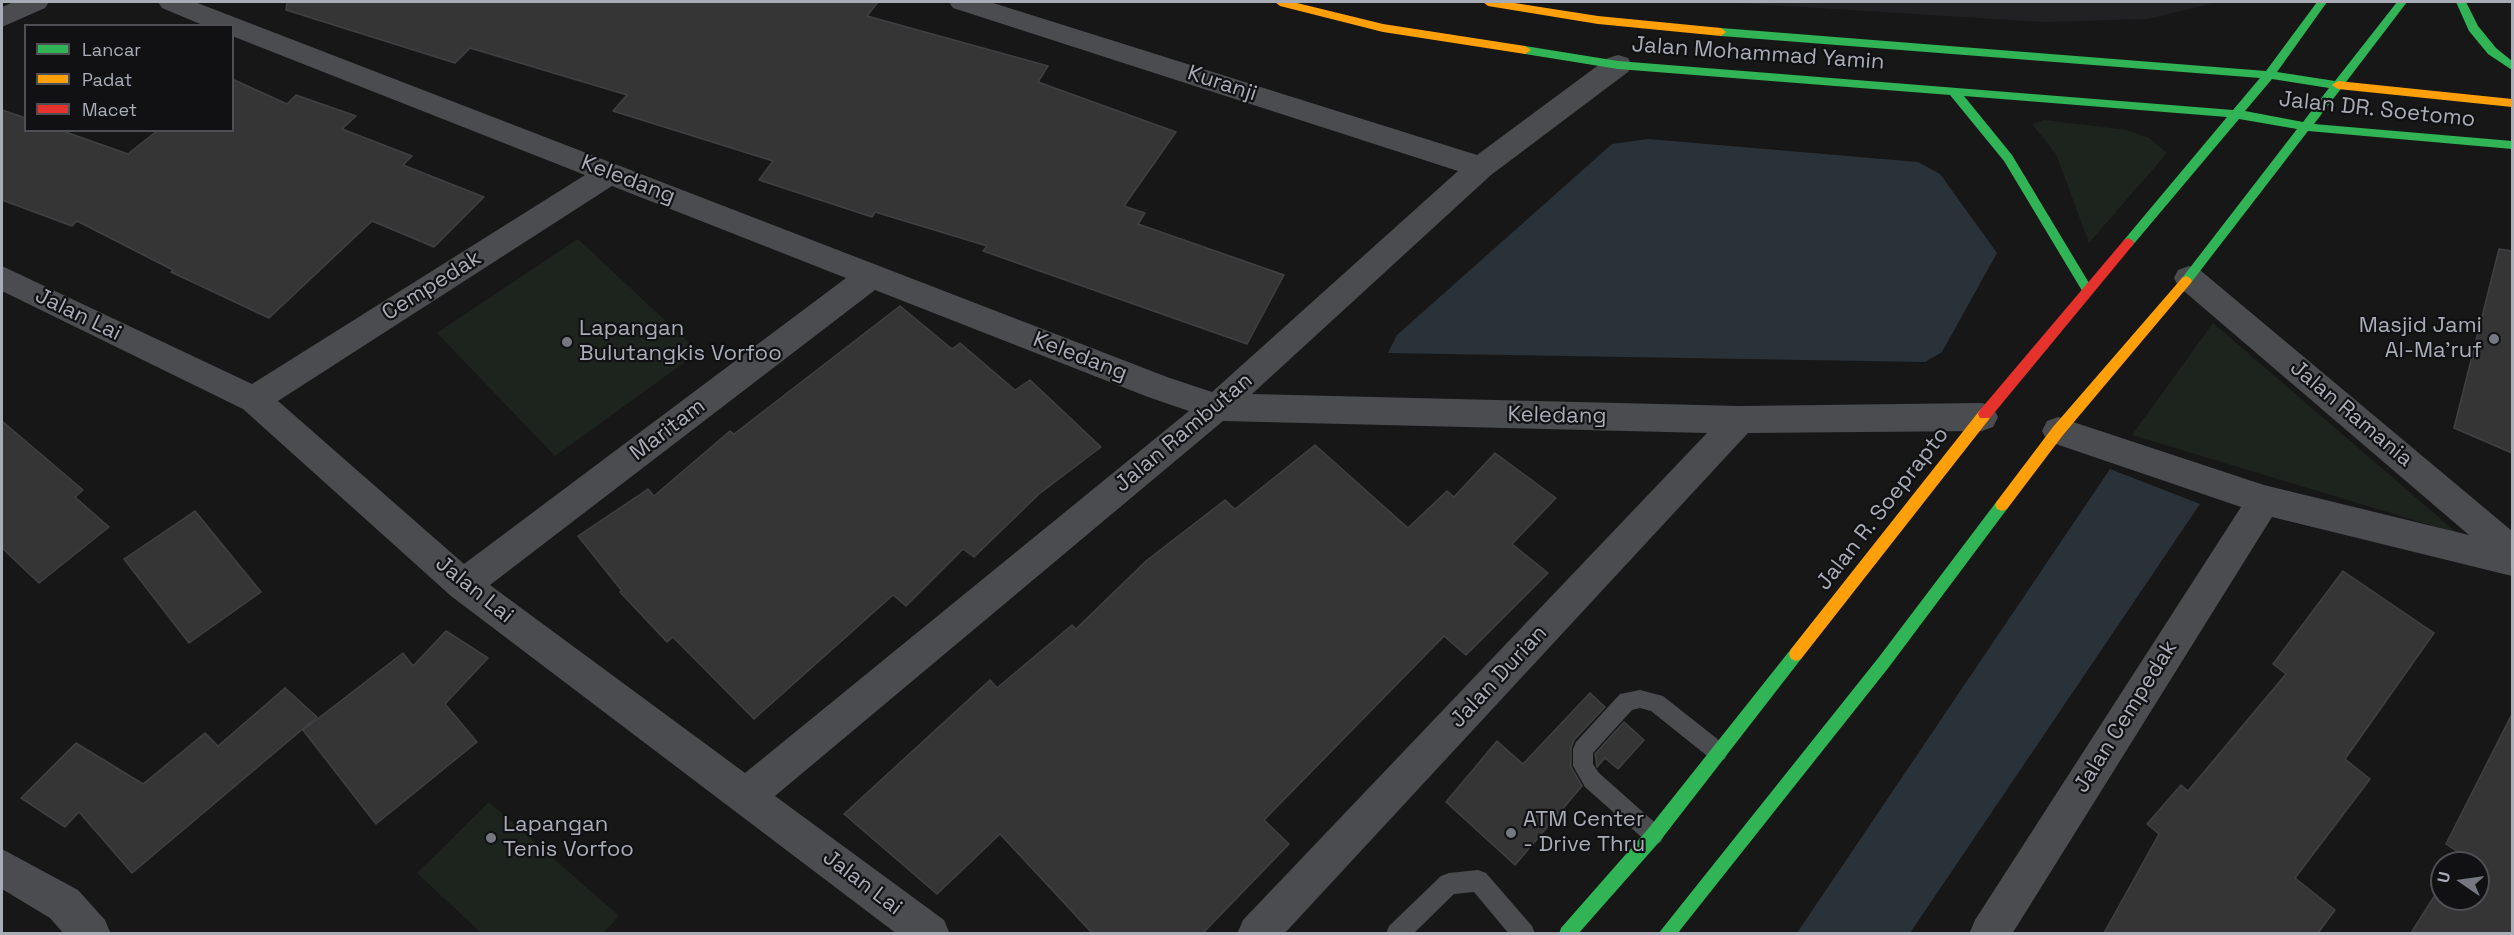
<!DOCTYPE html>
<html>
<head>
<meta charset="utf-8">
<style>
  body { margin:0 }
  #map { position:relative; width:2514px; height:935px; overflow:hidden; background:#171717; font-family:"Space Grotesk",sans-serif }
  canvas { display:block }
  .frame { position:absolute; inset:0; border:3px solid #a8adb8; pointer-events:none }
  .legend { position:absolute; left:24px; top:24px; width:210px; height:108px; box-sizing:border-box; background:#111113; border:2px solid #4d4f55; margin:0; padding:8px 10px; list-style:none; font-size:18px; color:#a8adb8 }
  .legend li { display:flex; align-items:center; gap:12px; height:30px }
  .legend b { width:30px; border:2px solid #4d4f55 }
  .north { position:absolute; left:2430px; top:851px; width:60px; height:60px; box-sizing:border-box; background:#111113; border:2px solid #4d4f55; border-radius:50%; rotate:283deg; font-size:16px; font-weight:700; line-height:24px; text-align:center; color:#a8adb8 }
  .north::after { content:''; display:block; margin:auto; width:21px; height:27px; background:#757880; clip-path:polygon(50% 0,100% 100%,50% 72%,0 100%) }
</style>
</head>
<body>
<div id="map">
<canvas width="2514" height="935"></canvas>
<div class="frame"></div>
<ul class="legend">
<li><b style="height:8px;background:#30b455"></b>Lancar</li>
<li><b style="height:8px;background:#ff9f0a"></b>Padat</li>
<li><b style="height:8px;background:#e5322d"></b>Macet</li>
</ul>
<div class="north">U</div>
</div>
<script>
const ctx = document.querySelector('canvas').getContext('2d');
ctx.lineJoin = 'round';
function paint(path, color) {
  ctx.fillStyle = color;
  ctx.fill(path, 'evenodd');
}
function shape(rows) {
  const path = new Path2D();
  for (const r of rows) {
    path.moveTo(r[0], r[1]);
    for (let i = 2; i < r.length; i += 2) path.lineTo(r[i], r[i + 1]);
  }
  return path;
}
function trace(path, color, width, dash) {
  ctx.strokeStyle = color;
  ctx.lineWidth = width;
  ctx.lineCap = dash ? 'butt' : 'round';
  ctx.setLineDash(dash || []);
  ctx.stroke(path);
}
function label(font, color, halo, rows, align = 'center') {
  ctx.font = font + ' "Space Grotesk",sans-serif';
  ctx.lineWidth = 4.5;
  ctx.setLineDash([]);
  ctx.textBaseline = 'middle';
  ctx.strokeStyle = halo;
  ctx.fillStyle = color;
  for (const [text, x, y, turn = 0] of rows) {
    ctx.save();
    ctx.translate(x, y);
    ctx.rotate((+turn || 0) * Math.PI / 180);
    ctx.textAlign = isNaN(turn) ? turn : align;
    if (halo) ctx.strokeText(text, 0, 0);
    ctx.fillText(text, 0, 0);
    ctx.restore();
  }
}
paint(shape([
  [1722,2,2217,2,2148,19,2043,22]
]), '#212123');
paint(shape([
  [2044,120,2127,130,2149,138,2167,153,2089,243,2056,154,2032,124],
  [578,239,699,352,555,456,437,333],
  [2213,323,2457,533,2132,435],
  [489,802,619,916,603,933,481,933,417,873]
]), '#1d241e');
paint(shape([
  [1648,139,1918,162,1940,174,1997,253,1942,352,1925,362,1388,353,1397,335,1612,144],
  [2110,469,2200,504,1910,933,1797,933]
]), '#2a3239');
const building = shape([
  [287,2,878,2,867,16,1048,66,1038,82,1176,132,1124,206,1145,213,1138,224,1284,275,1247,344,983,251,987,246,875,212,872,217,759,180,773,161,613,111,627,95,470,48,455,63,286,10,287,2],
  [232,79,287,104,296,95,356,116,342,129,412,156,403,165,484,197,434,247,372,221,269,318,171,272,173,270,77,221,72,226,2,200,2,110,26,118,26,130,60,130,128,154,158,130,232,130,232,79],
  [2499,249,2512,251,2512,453,2454,428,2499,249],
  [900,306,952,349,960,343,1015,390,1030,380,1101,447,1039,494,974,557,963,549,906,606,893,595,754,719,673,637,667,642,620,592,622,591,578,536,648,489,654,496,730,431,734,434,900,306],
  [2,421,83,490,75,497,109,527,39,583,2,548,2,421],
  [1315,445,1408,528,1447,491,1454,497,1495,453,1556,498,1512,544,1548,573,1466,655,1444,636,1264,820,1289,844,1203,933,1092,933,1000,834,937,894,844,814,990,680,997,688,1072,625,1076,629,1146,561,1225,500,1235,509,1315,445],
  [195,511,261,592,189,643,124,559,195,511],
  [2343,571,2434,633,2345,759,2370,779,2295,878,2335,910,2318,933,2104,933,2159,834,2147,824,2181,785,2188,791,2286,674,2273,664,2343,571],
  [446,631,488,658,445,704,477,742,376,824,303,730,403,653,413,666,446,631],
  [285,688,317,717,132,873,79,812,65,827,21,798,76,743,143,784,205,733,218,746,285,688],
  [1590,693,1605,707,1574,740,1571,748,1571,767,1582,786,1515,865,1446,802,1497,741,1523,764,1590,693],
  [2512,714,2512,933,2411,933,2442,884,2442,899,2478,899,2478,863,2455,863,2461,854,2446,844,2512,714],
  [1624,722,1644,740,1618,769,1605,758,1597,767,1595,754,1624,722]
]);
paint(building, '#353536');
trace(building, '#3f4043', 1.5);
paint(shape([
  [1640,690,1663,696,1725,745,1728,752,1725,759,1718,762,1711,759,1651,711,1640,708,1632,710,1593,753,1593,764,1599,773,1661,828,1664,835,1661,842,1654,845,1647,842,1585,787,1573,766,1573,749,1576,742,1620,694,1640,690],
  [1478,870,1486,873,1532,926,1535,934,1509,934,1474,892,1454,894,1413,934,1386,934,1389,926,1441,876,1449,873,1478,870]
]), '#4b4c50');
paint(shape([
  [14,2,49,2,45,8,2,27,2,7,14,2],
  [158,2,195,2,1167,377,1212,392,1458,171,953,8,949,2,990,2,1477,155,1608,58,1618,55,1628,58,1632,65,1628,72,1491,175,1252,394,1740,406,1982,403,1993,407,1998,417,1993,427,1982,431,1748,433,1284,934,1237,934,1243,920,1707,433,1223,421,775,796,944,920,950,934,897,934,451,596,243,409,2,291,2,266,252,384,585,175,232,36,232,26,205,26,162,8,158,2],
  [612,186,846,278,464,564,278,401,612,186],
  [875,290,1148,397,1189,411,745,773,490,585,875,290],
  [2189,266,2200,270,2512,531,2512,576,2272,517,2012,934,1969,934,1975,920,2241,507,2047,441,2042,431,2047,421,2058,417,2264,485,2469,535,2178,286,2174,278,2178,270,2189,266],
  [2,849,78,890,105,920,111,934,64,934,50,918,2,889,2,849]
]), '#4b4c50');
paint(shape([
  [2317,2,2327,2,2277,72,2335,81,2397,2,2407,2,2314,124,2512,141,2512,149,2308,131,2190,284,2186,286,2182,284,2180,281,2182,278,2297,129,2239,119,2132,246,2128,248,2124,246,2122,243,2124,240,2227,117,1964,96,2012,155,2092,288,2094,291,2092,294,2088,296,2084,294,2004,161,1950,95,1618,69,1525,54,1519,50,1525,46,1618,61,2233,110,2260,78,1721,36,1716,32,1721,28,2266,71,2317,2],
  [2272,79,2329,88,2303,122,2245,111,2272,79],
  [2456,2,2466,2,2478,26,2496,48,2512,61,2512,70,2488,54,2469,31,2456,2],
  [2002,499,2007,501,2009,505,2007,509,1889,667,1677,934,1658,934,1879,657,1997,501,2002,499],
  [1796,647,1801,649,1803,654,1801,659,1660,841,1578,934,1559,934,1561,928,1648,829,1791,649,1796,647]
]), '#30b455');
paint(shape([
  [1275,2,1293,2,1383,24,1525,46,1531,50,1525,54,1383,32,1280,6,1275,2],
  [1483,2,1508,2,1598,16,1721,28,1726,32,1721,36,1598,24,1488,6,1483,2],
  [2338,81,2512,99,2512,107,2338,89,2332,85,2338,81],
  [2186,276,2190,278,2192,281,2190,284,2063,435,2007,509,2002,511,1997,509,1995,505,1997,501,2053,427,2182,278,2186,276],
  [1985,408,1990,410,1992,414,1990,418,1801,659,1796,661,1791,659,1789,654,1791,649,1980,410,1985,408]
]), '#ff9f0a');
paint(shape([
  [2128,238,2132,240,2134,243,2132,246,1990,418,1980,418,1978,414,1980,410,2124,240,2128,238]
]), '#e5322d');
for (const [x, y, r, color] of [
  [2494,339,6,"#757880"],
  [567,342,6,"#757880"],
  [1511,833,6,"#757880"],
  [491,838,6,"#757880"]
]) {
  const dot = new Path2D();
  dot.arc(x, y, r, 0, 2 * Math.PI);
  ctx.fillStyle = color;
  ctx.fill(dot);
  trace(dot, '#111113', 2);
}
label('22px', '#a8adb8', '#111113', [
  ["Jalan Mohammad Yamin",1758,54,4],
  ["Kuranji",1222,84,18],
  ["Jalan DR. Soetomo",2377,110,6],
  ["Keledang",628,180,21],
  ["Cempedak",432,286,-32],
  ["Jalan Lai",78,315,26],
  ["Keledang",1080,357,21],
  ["Jalan Ramania",2351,414,40],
  ["Keledang",1557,416,1],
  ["Maritam",668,430,-37],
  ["Jalan Rambutan",1184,433,-40],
  ["Jalan R. Soeprapto",1883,509,-52],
  ["Jalan Lai",474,590,39],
  ["Jalan Durian",1499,677,-47],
  ["Jalan Cempedak",2126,717,-58],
  ["Jalan Lai",862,883,37]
]);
label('22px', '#a8adb8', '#111113', [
  ["Masjid Jami",2482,326,"right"],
  ["Al-Ma'ruf",2482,351,"right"],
  ["Lapangan",579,329],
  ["Bulutangkis Vorfoo",579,354],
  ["ATM Center",1523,820],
  ["- Drive Thru",1523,845],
  ["Lapangan",503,825],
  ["Tenis Vorfoo",503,850]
], 'left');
</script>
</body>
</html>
